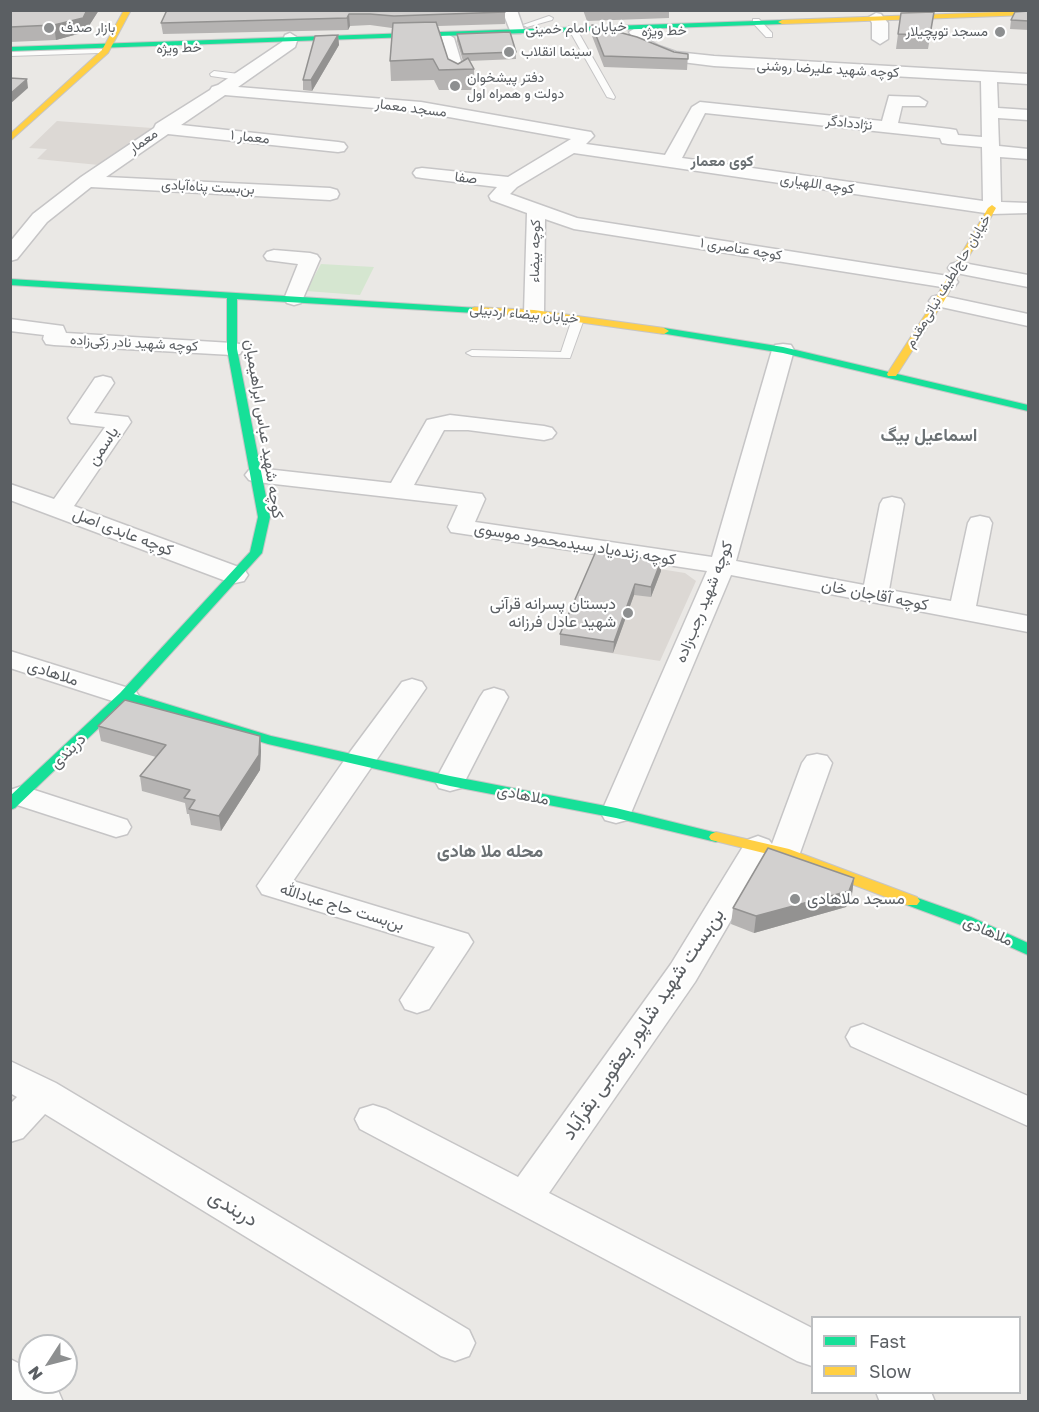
<!DOCTYPE html>
<html>
<head>
<meta charset="utf-8">
<style>
  body { margin:0 }
  #map { position:relative; width:1039px; height:1412px; overflow:hidden; background:#eae8e5; font-family:"Golos Text",sans-serif }
  canvas { display:block }
  .frame { position:absolute; inset:0; border:12px solid #5b5f63; pointer-events:none }
  .legend { position:absolute; left:811px; top:1316px; width:210px; height:78px; box-sizing:border-box; background:#fff; border:2px solid #bdbfc1; margin:0; padding:8px 10px; list-style:none; font-size:18px; color:#5b5f63 }
  .legend li { display:flex; align-items:center; gap:12px; height:30px }
  .legend b { width:30px; border:2px solid #bdbfc1 }
  .north { position:absolute; left:18px; top:1334px; width:60px; height:60px; box-sizing:border-box; background:#fff; border:2px solid #bdbfc1; border-radius:50%; rotate:234deg; font-size:16px; font-weight:700; line-height:24px; text-align:center; color:#5b5f63 }
  .north::after { content:''; display:block; margin:auto; width:21px; height:27px; background:#8d8f90; clip-path:polygon(50% 0,100% 100%,50% 72%,0 100%) }
</style>
</head>
<body>
<div id="map">
<canvas width="1039" height="1412"></canvas>
<div class="frame"></div>
<ul class="legend">
<li><b style="height:8px;background:#16e098"></b>Fast</li>
<li><b style="height:8px;background:#ffcf43"></b>Slow</li>
</ul>
<div class="north">N</div>
</div>
<script>
const ctx = document.querySelector('canvas').getContext('2d');
ctx.lineJoin = 'round';
function paint(path, color) {
  ctx.fillStyle = color;
  ctx.fill(path, 'evenodd');
}
function shape(rows) {
  const path = new Path2D();
  for (const r of rows) {
    path.moveTo(r[0], r[1]);
    for (let i = 2; i < r.length; i += 2) path.lineTo(r[i], r[i + 1]);
  }
  return path;
}
function trace(path, color, width, dash) {
  ctx.strokeStyle = color;
  ctx.lineWidth = width;
  ctx.lineCap = dash ? 'butt' : 'round';
  ctx.setLineDash(dash || []);
  ctx.stroke(path);
}
function label(font, color, halo, rows, align = 'center') {
  ctx.font = font + ' "Golos Text",Vazirmatn,sans-serif';
  ctx.lineWidth = 4.5;
  ctx.setLineDash([]);
  ctx.textBaseline = 'middle';
  ctx.strokeStyle = halo;
  ctx.fillStyle = color;
  for (const [text, x, y, turn = 0] of rows) {
    ctx.save();
    ctx.translate(x, y);
    ctx.rotate((+turn || 0) * Math.PI / 180);
    ctx.textAlign = isNaN(turn) ? turn : align;
    if (halo) ctx.strokeText(text, 0, 0);
    ctx.fillText(text, 0, 0);
    ctx.restore();
  }
}
paint(shape([
  [57,121,152,128,99,165,37,159,47,149,29,148],
  [597,559,685,573,696,581,660,661,560,645]
]), '#dcd8d4');
paint(shape([
  [321,264,374,267,360,295,306,291]
]), '#d5e6d0');
const lane = shape([
  [549,16,553,18,552,20,527,27,523,25,549,16],
  [753,19,759,19,772,33,772,37,766,37,753,23,753,19],
  [569,26,576,28,615,97,614,99,607,97,568,28,569,26],
  [102,49,102,53,99,53,10,56,10,52,102,49],
  [214,71,239,74,243,77,239,80,211,76,210,74,214,71],
  [578,316,584,319,570,358,472,356,466,353,472,350,561,352,572,319,578,316]
]);
const street = shape([
  [502,10,517,10,524,30,521,33,511,33,502,10],
  [876,13,881,14,888,23,888,39,880,44,872,39,872,23,869,17,876,13],
  [637,27,642,29,650,41,659,46,676,52,714,56,1028,74,1028,84,997,82,998,108,1028,110,1028,120,998,118,999,146,1028,149,1028,159,1000,157,1001,202,1028,203,1028,213,992,214,574,153,517,187,510,194,577,218,948,276,955,278,958,282,955,286,948,288,574,229,545,219,544,313,541,317,534,319,527,317,524,313,527,213,491,200,489,196,497,187,422,178,416,177,413,173,416,169,422,168,508,177,571,139,421,112,225,95,181,125,338,142,344,143,347,147,344,151,338,152,168,134,106,177,330,188,337,190,339,194,337,198,330,200,91,187,47,222,17,259,10,261,10,242,33,214,81,177,154,128,156,124,210,90,212,87,218,85,282,42,285,35,290,33,298,38,295,47,238,87,421,102,585,131,591,132,594,136,586,144,665,155,692,107,700,102,882,121,889,96,919,97,927,102,925,106,902,106,898,123,950,129,956,130,958,135,982,137,981,81,714,66,674,61,639,47,629,32,637,27],
  [705,113,940,138,942,143,948,144,982,147,983,201,682,158,705,113],
  [446,33,454,38,466,78,464,81,458,83,450,78,438,38,446,33],
  [274,250,310,253,317,255,320,259,301,303,294,305,287,303,284,299,298,264,267,260,264,256,267,252,274,250],
  [958,262,1028,275,1028,287,951,272,948,268,951,264,958,262],
  [939,295,1028,314,1028,326,932,305,929,301,932,297,939,295],
  [10,319,63,326,66,333,232,343,240,344,243,349,240,354,232,355,54,345,46,344,43,339,44,335,10,331,10,319],
  [783,344,791,345,794,350,736,561,864,585,880,504,883,499,892,497,901,499,904,504,889,590,951,601,968,523,971,518,980,516,989,518,992,523,976,606,1028,616,1028,632,731,575,631,813,627,820,616,823,605,820,601,813,707,571,451,532,448,527,458,505,257,482,249,480,245,475,249,470,257,468,391,483,427,420,450,415,544,426,552,428,556,433,552,438,544,440,468,430,444,430,414,485,482,494,485,499,475,522,712,557,772,350,775,345,783,344],
  [103,376,111,378,114,383,94,413,128,417,131,422,74,506,244,569,248,575,244,581,235,583,226,581,10,500,10,484,54,499,105,427,71,423,68,418,95,378,103,376],
  [10,651,135,690,139,696,135,702,125,705,10,668,10,651],
  [412,679,422,682,426,688,293,881,468,934,473,942,468,950,429,1009,417,1013,405,1009,400,1000,435,947,262,894,257,886,350,752,402,682,412,679],
  [494,688,504,691,508,697,465,781,461,788,450,791,439,788,435,781,480,697,484,691,494,688],
  [817,754,827,756,832,763,800,853,795,861,784,864,773,861,769,855,695,982,549,1193,812,1328,812,1366,797,1361,360,1129,355,1119,360,1109,373,1105,386,1109,518,1177,671,964,747,840,758,836,769,840,772,844,802,763,807,756,817,754],
  [22,786,127,820,131,827,127,834,116,837,11,803,10,790,22,786],
  [863,1024,1028,1096,1028,1126,851,1046,846,1037,851,1028,863,1024],
  [10,1061,56,1083,469,1330,475,1343,469,1356,455,1361,441,1356,45,1114,23,1138,10,1142,10,1104,17,1097,10,1093,10,1061],
  [10,1359,30,1369,30,1382,48,1382,57,1388,63,1402,10,1402,10,1359],
  [876,1392,931,1392,935,1402,880,1402,876,1392]
]);
const fast = shape([
  [785,20,786,22,782,24,10,51,10,47,785,20],
  [10,279,478,308,478,312,475,313,237,299,237,349,270,517,262,553,134,694,271,736,450,776,616,808,721,834,723,837,721,840,716,842,616,818,450,786,268,744,127,701,15,808,10,810,10,796,120,693,250,552,258,517,227,349,227,298,10,285,10,279],
  [664,328,783,347,1028,405,1028,411,783,353,660,333,659,331,664,328],
  [912,896,971,917,1028,943,1028,955,961,925,907,905,904,901,907,897,912,896]
]);
const slow = shape([
  [124,10,131,10,108,53,10,141,10,134,102,50,124,10],
  [1028,11,1028,15,782,24,778,22,782,20,1028,11],
  [992,205,996,208,944,301,896,376,888,376,887,374,934,301,988,208,992,205],
  [475,307,534,310,664,328,669,331,664,334,534,316,472,312,472,308,475,307],
  [716,832,789,849,917,897,920,901,917,905,907,905,780,857,711,840,709,837,711,834,716,832]
]);
trace(lane, '#c6c5c6', 2);
trace(street, '#c6c5c6', 3);
trace(fast, '#c6c5c6', 2);
trace(slow, '#c6c5c6', 2);
paint(lane, '#fcfcfb');
paint(street, '#fcfcfb');
paint(fast, '#16e098');
paint(slow, '#ffcf43');
paint(shape([
  [10,10,99,10,85,32,56,40,10,42],
  [167,10,505,12,505,24,438,26,448,59,458,64,463,61,457,41,457,34,516,52,516,59,469,61,474,69,474,90,439,90,434,80,391,81,390,61,392,28,370,25,350,26,348,30,163,34,161,23],
  [583,10,698,10,669,12,669,18,587,21],
  [1029,11,1029,30,1010,29,1011,20],
  [592,25,674,52,688,54,687,70,604,67,592,36],
  [932,26,928,49,896,49,898,34],
  [338,35,339,45,312,91,303,90,303,80],
  [661,561,661,571,651,597,634,595,613,653,560,645,560,634],
  [98,726,260,736,261,751,260,770,221,831,191,825,189,814,187,814,185,803,142,791,140,776,156,757,101,741],
  [854,878,852,894,846,907,754,933,731,924,733,908]
]), '#b5b3b2');
paint(shape([
  [87,10,99,10,85,32,56,40,54,25],
  [349,14,350,26,348,30,347,18],
  [338,35,339,45,312,91,311,80],
  [27,79,28,88,10,104,10,94],
  [661,561,661,571,651,597,651,587],
  [635,584,634,595,613,653,614,642],
  [260,736,261,751,260,770,221,831,219,816],
  [854,878,852,894,846,907,754,933,756,916]
]), '#939291');
const building = shape([
  [10,10,87,10,83,18,54,25,10,27,10,10],
  [167,10,504,10,505,12,394,16,370,14,349,14,347,18,161,23,167,10],
  [1029,11,1029,21,1011,20,1015,12,1029,11],
  [934,12,930,35,898,34,901,13,934,12],
  [436,22,448,59,458,64,468,58,474,69,439,70,433,59,390,61,393,23,436,22],
  [592,25,637,37,674,52,688,54,688,59,604,56,592,25],
  [510,32,516,52,463,54,457,34,510,32],
  [338,35,311,80,303,80,315,36,338,35],
  [10,78,27,79,10,94,10,78],
  [596,551,661,561,651,587,635,584,614,642,560,634,596,551],
  [125,700,260,736,259,755,219,816,189,809,195,800,184,798,190,790,140,776,166,745,98,726,125,700],
  [768,848,854,878,849,891,756,916,733,908,768,848]
]);
paint(building, '#d2d0cf');
trace(building, '#939291', 1.5);
for (const [x, y, r, color] of [
  [49,28,6,"#8d8f90"],
  [1000,32,6,"#8d8f90"],
  [509,52,6,"#8d8f90"],
  [455,86,6,"#8d8f90"],
  [628,613,6,"#8d8f90"],
  [795,899,6,"#8d8f90"]
]) {
  const dot = new Path2D();
  dot.arc(x, y, r, 0, 2 * Math.PI);
  ctx.fillStyle = color;
  ctx.fill(dot);
  trace(dot, '#fff', 2);
}
label('14px', '#5b5f63', '#fff', [
  ["بازار صدف",61,28],
  ["مسجد توپچیلار",988,32,"right"],
  ["سینما انقلاب",521,52],
  ["دفتر پیشخوان",467,78],
  ["دولت و همراه اول",467,94]
], 'left');
label('14px', '#5b5f63', '#fff', [
  ["خیابان امام خمینی",576,28,-2],
  ["خط ویژه",664,31,-2],
  ["خط ویژه",179,48,-2],
  ["کوچه شهید علیرضا روشنی",828,69,3],
  ["مسجد معمار",411,108,7],
  ["نژاددادگر",849,123,6],
  ["معمار ۱",250,137,6],
  ["معمار",143,141,-35],
  ["صفا",466,178,7],
  ["کوچه اللهیاری",817,184,8],
  ["بن‌بست پناه‌آبادی",208,187,3],
  ["کوچه عناصری ۱",741,249,9],
  ["کوچه بیضاء",535,251,-89],
  ["خیابان حاج‌لطیف نباتی‌مقدم",948,281,-59],
  ["خیابان بیضاء اردبیلی",524,314,5],
  ["کوچه شهید نادر زکی‌زاده",134,343,3]
]);
label('bold 15px', '#6c7275', '#fff', [
  ["کوی معمار",722,161]
]);
label('16px', '#5b5f63', '#fff', [
  ["کوچه شهید عباس ابراهیمیان",264,429,81],
  ["یاسمن",103,446,-56],
  ["کوچه عابدی اصل",123,532,21],
  ["کوچه زنده‌یاد سیدمحمود موسوی",575,544,9],
  ["کوچه آقاجان خان",875,595,11],
  ["کوچه شهید رجب‌زاده",704,602,-68],
  ["ملاهادی",53,673,18],
  ["دربندی",68,751,-44],
  ["ملاهادی",523,795,11],
  ["بن‌بست حاج عبادالله",342,907,17],
  ["ملاهادی",988,931,24]
]);
label('16px', '#5b5f63', '#fff', [
  ["دبستان پسرانه قرآنی",616,604],
  ["شهید عادل فرزانه",616,622],
  ["مسجد ملاهادی",807,899,"left"]
], 'right');
label('bold 18px', '#6c7275', '#fff', [
  ["اسماعیل بیگ",929,435],
  ["محله ملا هادی",490,851]
]);
label('20px', '#5b5f63', '#fff', [
  ["بن‌بست شهید شاپور یعقوبی بقرآباد",643,1024,-56],
  ["دربندی",233,1208,31]
]);
</script>
</body>
</html>
